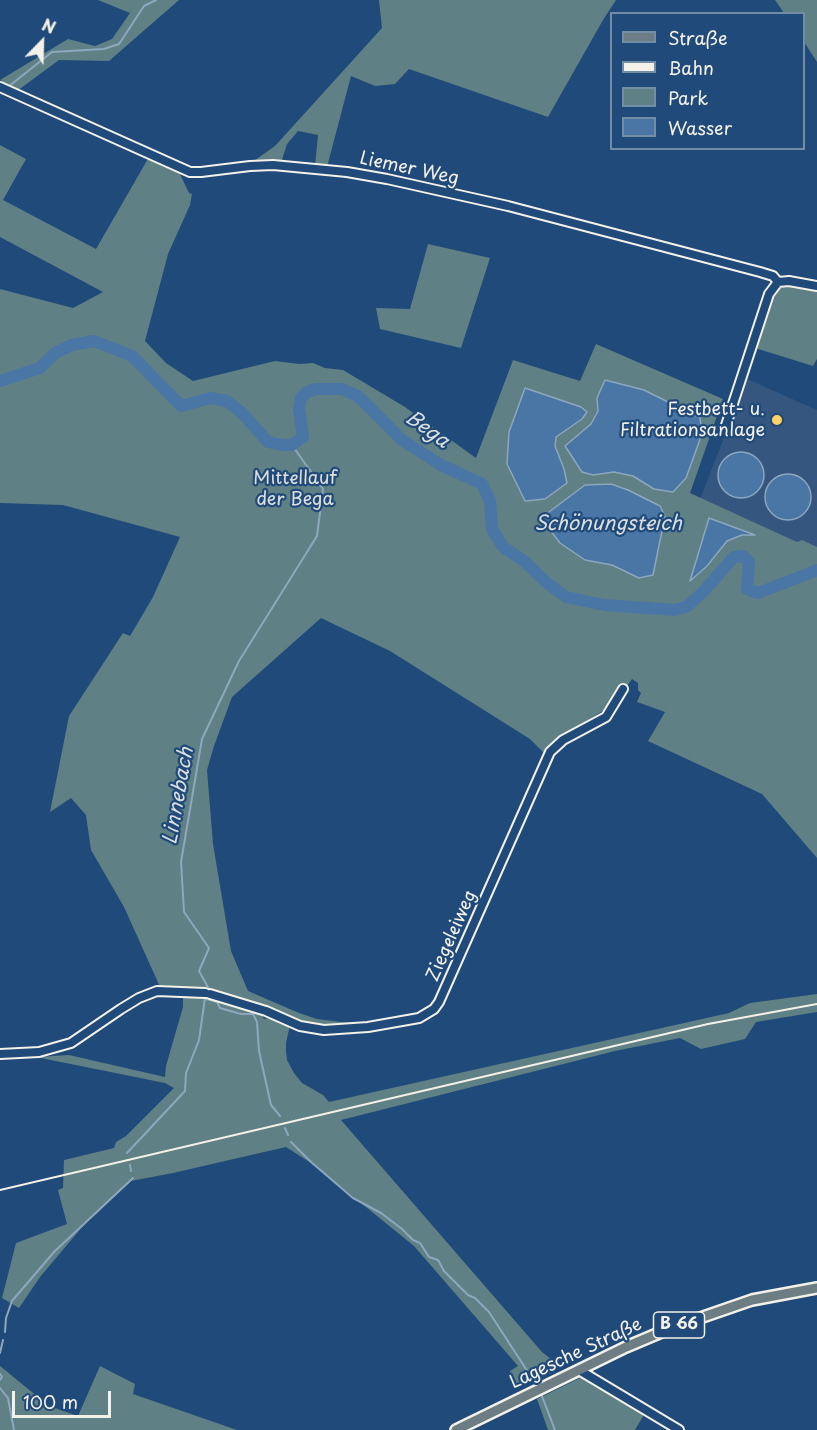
<!DOCTYPE html>
<html>
<head>
<meta charset="utf-8">
<style>
  body { margin:0 }
  #map { position:relative; width:817px; height:1430px; overflow:hidden; background:#1f4a7a; font-family:"Playpen Sans",sans-serif }
  canvas { display:block }
  .legend { position:absolute; left:610px; top:12px; width:195px; height:138px; box-sizing:border-box; background:#1f4a7a; border:2px solid #748da6; margin:0; padding:8px 10px; list-style:none; font-size:18px; color:#f4f1e8 }
  .legend li { display:flex; align-items:center; gap:12px; height:30px }
  .legend b { width:30px; border:2px solid #748da6 }
  .north { position:absolute; left:12px; top:12px; width:60px; height:60px; -webkit-text-stroke:4px #1f4a7a; paint-order:stroke; rotate:23deg; font-size:16px; font-weight:700; line-height:24px; text-align:center; color:#f4f1e8 }
  .north::after { content:''; display:block; margin:auto; width:21px; height:27px; background:#f4f1e8; clip-path:polygon(50% 0,100% 100%,50% 72%,0 100%) }
  .scale { position:absolute; left:12px; top:1391px; width:99px; height:27px; box-sizing:border-box; border:3px solid #f4f1e8; border-top:0; padding-left:8px; font-size:18px; line-height:21px; white-space:nowrap; color:#f4f1e8; -webkit-text-stroke:4px #1f4a7a; paint-order:stroke }
</style>
</head>
<body>
<div id="map">
<canvas width="817" height="1430"></canvas>
<ul class="legend">
<li><b style="height:8px;background:#6c7e84"></b>Straße</li>
<li><b style="height:8px;background:#f4f1e8"></b>Bahn</li>
<li><b style="height:16px;background:#5f8084"></b>Park</li>
<li><b style="height:16px;background:#4976a4"></b>Wasser</li>
</ul>
<div class="north">N</div>
<div class="scale">100 m</div>
</div>
<script>
const ctx = document.querySelector('canvas').getContext('2d');
ctx.lineJoin = 'round';
function paint(path, color) {
  ctx.fillStyle = color;
  ctx.fill(path, 'evenodd');
}
function shape(rows) {
  const path = new Path2D();
  for (const r of rows) {
    if (r.length === 3) {
      path.moveTo(r[0] + r[2], r[1]);
      path.arc(r[0], r[1], r[2], 0, 2 * Math.PI);
      continue;
    }
    path.moveTo(r[0], r[1]);
    for (let i = 2; i < r.length; i += 2) path.lineTo(r[i], r[i + 1]);
  }
  return path;
}
function trace(path, color, width, dash) {
  ctx.strokeStyle = color;
  ctx.lineWidth = width;
  ctx.lineCap = dash ? 'butt' : 'round';
  ctx.setLineDash(dash || []);
  ctx.stroke(path);
}
function label(font, color, halo, rows, align = 'center') {
  ctx.font = font + ' "Playpen Sans",sans-serif';
  ctx.lineWidth = 4.5;
  ctx.setLineDash([]);
  ctx.textBaseline = 'middle';
  ctx.strokeStyle = halo;
  ctx.fillStyle = color;
  for (const [text, x, y, turn = 0] of rows) {
    ctx.save();
    ctx.translate(x, y);
    ctx.rotate((+turn || 0) * Math.PI / 180);
    ctx.textAlign = isNaN(turn) ? turn : align;
    if (halo) ctx.strokeText(text, 0, 0);
    ctx.fillText(text, 0, 0);
    ctx.restore();
  }
}
paint(shape([
  [747,379,817,410,817,551,700,499]
]), '#35567e');
paint(shape([
  [98,0,179,0,109,61,59,60,17,91,0,80,68,39,95,46,112,39,130,13],
  [379,0,616,0,603,20,548,117,409,69,395,84,375,86,351,76,327,167,315,166,318,135,298,131,287,144,281,163,251,163,275,146,382,28],
  [775,0,817,0,817,62,804,42,804,14,784,13],
  [0,145,26,159,3,200,96,249,149,157,179,172,189,193,192,194,190,205,168,254,145,341,166,363,193,381,275,361,299,364,313,363,325,368,343,370,405,407,476,458,513,360,580,381,596,344,723,399,690,493,797,542,802,540,817,547,817,858,762,794,648,741,665,712,637,702,641,693,638,690,638,683,632,679,621,695,609,707,554,741,545,754,530,739,390,651,321,618,232,697,214,746,207,770,213,844,231,951,248,991,299,1013,317,1019,358,1024,318,1025,294,1019,255,1003,264,1019,269,1018,290,1025,286,1043,286,1051,287,1060,294,1073,302,1083,323,1095,329,1102,729,1013,750,1003,817,994,817,1012,756,1022,745,1039,701,1049,680,1038,615,1051,341,1120,542,1352,560,1366,551,1373,513,1388,510,1371,518,1366,414,1246,314,1165,286,1147,173,1173,131,1181,83,1226,40,1277,19,1308,2,1298,16,1243,67,1224,58,1190,63,1188,64,1160,114,1148,116,1142,126,1136,174,1088,165,1083,36,1057,69,1055,165,1077,166,1066,183,1007,183,997,202,997,203,990,161,989,124,907,91,850,86,815,71,798,50,812,69,716,123,633,130,636,153,597,180,537,63,505,0,503,0,289,73,308,103,292,0,237],
  [525,388,587,412,582,419,556,437,555,446],
  [644,390,700,418,686,478,673,492,654,489,633,476,614,472,593,475,565,446,591,424,598,411,597,398],
  [611,484,628,490,659,506,658,547,653,574,639,578,612,565,585,560,541,518,585,485],
  [428,244,490,258,461,348,380,329,376,308,410,309],
  [790,284,817,290,817,359,813,366,755,348,771,296,780,288],
  [0,1366,49,1406,78,1416,100,1366,135,1384,133,1394,237,1430,0,1430],
  [582,1377,645,1413,635,1430,548,1430,537,1399]
]), '#5f8084');
const water = shape([
  [605,380,644,390,700,418,702,434,686,478,673,492,654,489,633,476,614,472,593,475,582,472,565,446,591,424,598,411,597,398,605,380],
  [525,388,581,407,587,412,582,419,556,437,555,446,564,469,567,483,545,499,525,501,507,464,509,432,525,388],
  [741,475,23],
  [788,497,23],
  [611,484,628,490,660,506,665,516,653,575,639,578,612,565,585,560,560,543,541,518,585,485,611,484],
  [709,518,755,535,742,535,727,541,707,566,690,581,709,518]
]);
paint(water, '#4976a4');
trace(water, '#8da7bf', 1.5);
trace(shape([
  [8,87,52,52,104,49,119,44,144,6,156,0],
  [206,999,217,1002,220,1008,241,1014,253,1014,257,1022,259,1051,271,1105,280,1116],
  [285,1128,288,1135],
  [291,1142,311,1162,353,1198,381,1213,402,1229,413,1240,420,1243,429,1257,438,1260,444,1271,468,1295,475,1298,489,1312,537,1386],
  [127,1153,185,1091,186,1073,199,1040,205,998,209,989,199,971,209,948,184,912,181,862,202,739,239,661,317,536,323,489,292,445],
  [130,1165,131,1171],
  [5,1332,6,1318,12,1301,54,1252,133,1178],
  [0,1353,3,1340],
  [0,1374,2,1377,0,1380],
  [0,1388,8,1398,14,1430],
  [540,1391,555,1430]
]), '#8da7bf', 2);
trace(shape([
  [0,381,40,368,55,353,72,345,94,341,132,356,181,406,211,398,227,401,243,414,268,442,282,445,292,445,303,437,299,409,301,398,307,392,316,389,342,389,358,396,402,440,441,465,482,484,490,501,492,529,503,547,524,561,547,583,566,597,604,605,674,610,686,607,702,593,734,557,743,556,749,562,747,589,758,593,817,570]
]), '#4976a4', 12);
const minor = shape([
  [0,87,190,172,201,172,250,166,273,165,347,172,387,179,508,206,760,272,773,276,778,282],
  [778,282,789,281,817,286],
  [726,425,769,294,778,282],
  [210,994,266,1011,300,1026,324,1030,368,1027,419,1018,434,1009,439,1002,550,752,563,740,606,717,623,689],
  [0,1054,39,1052,71,1043,121,1009,139,998,157,991,205,993],
  [579,1370,679,1430]
]);
const major = shape([
  [456,1430,626,1347,671,1328,752,1300,817,1288]
]);
trace(minor, '#f4f1e8', 12);
trace(major, '#f4f1e8', 14);
trace(minor, '#1f4a7a', 8);
trace(major, '#6c7e84', 9);
trace(shape([
  [0,1190,708,1024,817,1004]
]), '#f4f1e8', 2);
for (const [x, y, r, color] of [
  [777,420,6,"#ffd166"]
]) {
  const dot = new Path2D();
  dot.arc(x, y, r, 0, 2 * Math.PI);
  ctx.fillStyle = color;
  ctx.fill(dot);
  trace(dot, '#1f4a7a', 2);
}
for (const [x, y, w] of [
  [679,1325,51]
]) {
  const box = new Path2D();
  box.roundRect(x - w / 2, y - 13, w, 26, 4.5);
  ctx.fillStyle = '#1f4a7a';
  ctx.fill(box);
  trace(box, '#f4f1e8', 1.5);
}
label('bold 16px', '#f4f1e8', null, [
  ["B 66",679,1325]
]);
label('18px', '#f4f1e8', '#1f4a7a', [
  ["Liemer Weg",409,169,12],
  ["Ziegeleiweg",452,936,-66],
  ["Lagesche Straße",576,1354,-25]
]);
label('18px', '#f4f1e8', '#1f4a7a', [
  ["Festbett- u.",765,410],
  ["Filtrationsanlage",765,431]
], 'right');
label('18px', '#dee0d9', '#1f4a7a', [
  ["Mittellauf",295,479],
  ["der Bega",295,500]
]);
label('italic 20px', '#dadfde', '#1f4a7a', [
  ["Bega",427,430,36],
  ["Schönungsteich",608,524],
  ["Linnebach",179,796,-80]
]);
</script>
</body>
</html>
